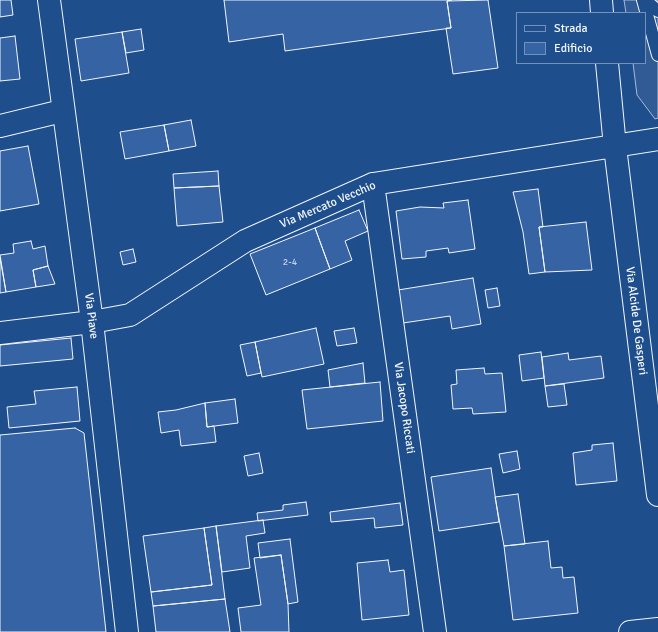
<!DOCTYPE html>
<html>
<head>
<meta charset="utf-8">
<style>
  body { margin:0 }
  #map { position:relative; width:658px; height:632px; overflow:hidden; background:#1f4e8c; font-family:Signika,sans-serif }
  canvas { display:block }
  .legend { position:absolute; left:516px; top:12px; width:130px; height:52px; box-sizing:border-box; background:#1f4e8c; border:1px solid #7391ba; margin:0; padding:5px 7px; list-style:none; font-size:12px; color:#f2f6ff }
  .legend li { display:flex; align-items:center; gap:8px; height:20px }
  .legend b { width:20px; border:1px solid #7391ba }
</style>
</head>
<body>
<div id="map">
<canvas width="658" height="632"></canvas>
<ul class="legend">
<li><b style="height:5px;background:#1f4e8c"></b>Strada</li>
<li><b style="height:11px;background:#3563a3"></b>Edificio</li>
</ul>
</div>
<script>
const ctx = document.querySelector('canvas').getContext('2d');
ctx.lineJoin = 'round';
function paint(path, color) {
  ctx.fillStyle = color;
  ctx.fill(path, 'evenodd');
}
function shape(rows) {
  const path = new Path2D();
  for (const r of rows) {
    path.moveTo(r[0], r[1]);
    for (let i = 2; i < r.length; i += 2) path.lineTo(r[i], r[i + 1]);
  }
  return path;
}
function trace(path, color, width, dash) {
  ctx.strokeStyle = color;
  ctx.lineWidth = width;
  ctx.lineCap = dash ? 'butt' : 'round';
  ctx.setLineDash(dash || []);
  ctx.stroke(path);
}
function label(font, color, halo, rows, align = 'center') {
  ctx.font = font + ' Signika,sans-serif';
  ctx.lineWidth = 3;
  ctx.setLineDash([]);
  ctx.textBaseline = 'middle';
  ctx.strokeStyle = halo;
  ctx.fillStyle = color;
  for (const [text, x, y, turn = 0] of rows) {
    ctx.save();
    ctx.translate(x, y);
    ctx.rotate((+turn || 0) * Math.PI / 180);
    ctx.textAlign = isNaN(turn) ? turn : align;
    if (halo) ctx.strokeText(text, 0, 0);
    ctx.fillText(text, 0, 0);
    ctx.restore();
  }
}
const parking = shape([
  [624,0,658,0,658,118,655,119,637,95,633,63,645,63,645,13,626,13,624,0]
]);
paint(parking, '#305b95');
trace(parking, '#a8bbd7', 1);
const building = shape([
  [0,0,11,0,13,15,0,17,0,0],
  [224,0,452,0,447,1,451,28,285,51,283,34,229,42,224,0],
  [488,0,498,68,453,74,446,28,451,28,447,1,488,0],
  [141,29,144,50,126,53,122,32,141,29],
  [122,32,129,73,81,81,75,39,122,32],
  [15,36,20,79,0,81,0,38,15,36],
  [191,120,196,146,169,151,164,125,191,120],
  [164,125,169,151,125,159,120,132,164,125],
  [28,146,39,204,0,211,0,151,28,146],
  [218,171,219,186,174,188,173,174,218,171],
  [219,186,223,222,177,226,174,188,219,186],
  [538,189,543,227,539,227,545,272,529,274,523,232,513,192,538,189],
  [468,200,475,249,449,253,448,248,426,251,426,257,402,259,396,211,420,207,444,208,443,203,468,200],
  [359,210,368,231,345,241,352,260,330,269,315,228,359,210],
  [586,222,592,270,545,272,539,227,586,222],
  [315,228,330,269,266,295,250,254,315,228],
  [31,241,33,249,45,246,48,266,33,270,36,287,6,292,0,255,14,253,13,244,31,241],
  [133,249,136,262,123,265,120,252,133,249],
  [0,258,6,292,0,293,0,258],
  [48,266,55,284,36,287,33,270,48,266],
  [473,278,481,324,452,329,450,316,403,323,398,290,473,278],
  [497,288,500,306,488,308,485,290,497,288],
  [316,328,324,364,262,377,255,342,316,328],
  [354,328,357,343,337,346,334,331,354,328],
  [71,338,73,359,0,366,0,345,71,338],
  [255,342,261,373,247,376,240,345,255,342],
  [541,352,544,378,522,381,519,355,541,352],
  [568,353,569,360,601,356,604,378,545,386,542,357,568,353],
  [363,363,365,383,330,387,328,370,363,363],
  [484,368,485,374,502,373,506,412,473,414,472,408,453,409,451,385,457,384,456,370,484,368],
  [380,382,383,421,307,429,302,390,380,382],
  [564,384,567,405,548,407,545,386,564,384],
  [77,387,80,421,9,428,7,407,36,404,34,391,77,387],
  [235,399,238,423,207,427,205,403,235,399],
  [205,403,207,427,214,426,216,442,181,446,179,430,161,433,158,412,176,410,205,403],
  [75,428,84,433,106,632,0,632,0,435,75,428],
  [613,443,617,481,576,485,573,453,592,450,592,445,613,443],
  [517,451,520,469,503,473,499,454,517,451],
  [259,453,263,473,248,476,244,456,259,453],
  [491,468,499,522,439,531,431,477,491,468],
  [518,494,525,544,504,546,495,497,518,494],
  [306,502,308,515,258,521,257,513,283,510,283,505,306,502],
  [400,503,403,525,375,528,374,518,331,522,330,512,400,503],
  [263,520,265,533,246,536,250,568,222,572,216,526,263,520],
  [216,526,225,599,153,606,151,592,212,585,204,528,216,526],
  [204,528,212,585,151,592,143,536,204,528],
  [290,539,298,602,288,604,281,555,260,558,258,543,290,539],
  [548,541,551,568,562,567,563,578,574,577,578,613,513,620,504,546,548,541],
  [281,555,288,604,289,632,241,632,238,608,261,605,254,558,281,555],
  [388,560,390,572,404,570,409,615,362,620,357,563,388,560],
  [225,599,230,632,156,632,153,606,225,599]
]);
paint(building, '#3563a3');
trace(building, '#f2f6ff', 1);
const lane = shape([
  [643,0,658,55],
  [645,0,658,11]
]);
const street = shape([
  [49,0,92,322,127,632],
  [601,0,602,13],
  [607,63,615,147,658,495],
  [0,126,62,111],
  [373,184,435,632],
  [0,333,92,322,130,315,245,241,373,184,658,139],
  [630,632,658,629]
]);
trace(lane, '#f2f6ff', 14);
trace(street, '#f2f6ff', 24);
trace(lane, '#1f4e8c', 12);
trace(street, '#1f4e8c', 22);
label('10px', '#c3d1e8', null, [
  ["2-4",290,262]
]);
label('12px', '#f2f6ff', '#1f4e8c', [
  ["Via Mercato Vecchio",328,205,-23],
  ["Via Piave",91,316,83],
  ["Via Alcide De Gasperi",636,321,83],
  ["Via Jacopo Riccati",404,408,82]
]);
</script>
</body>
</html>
